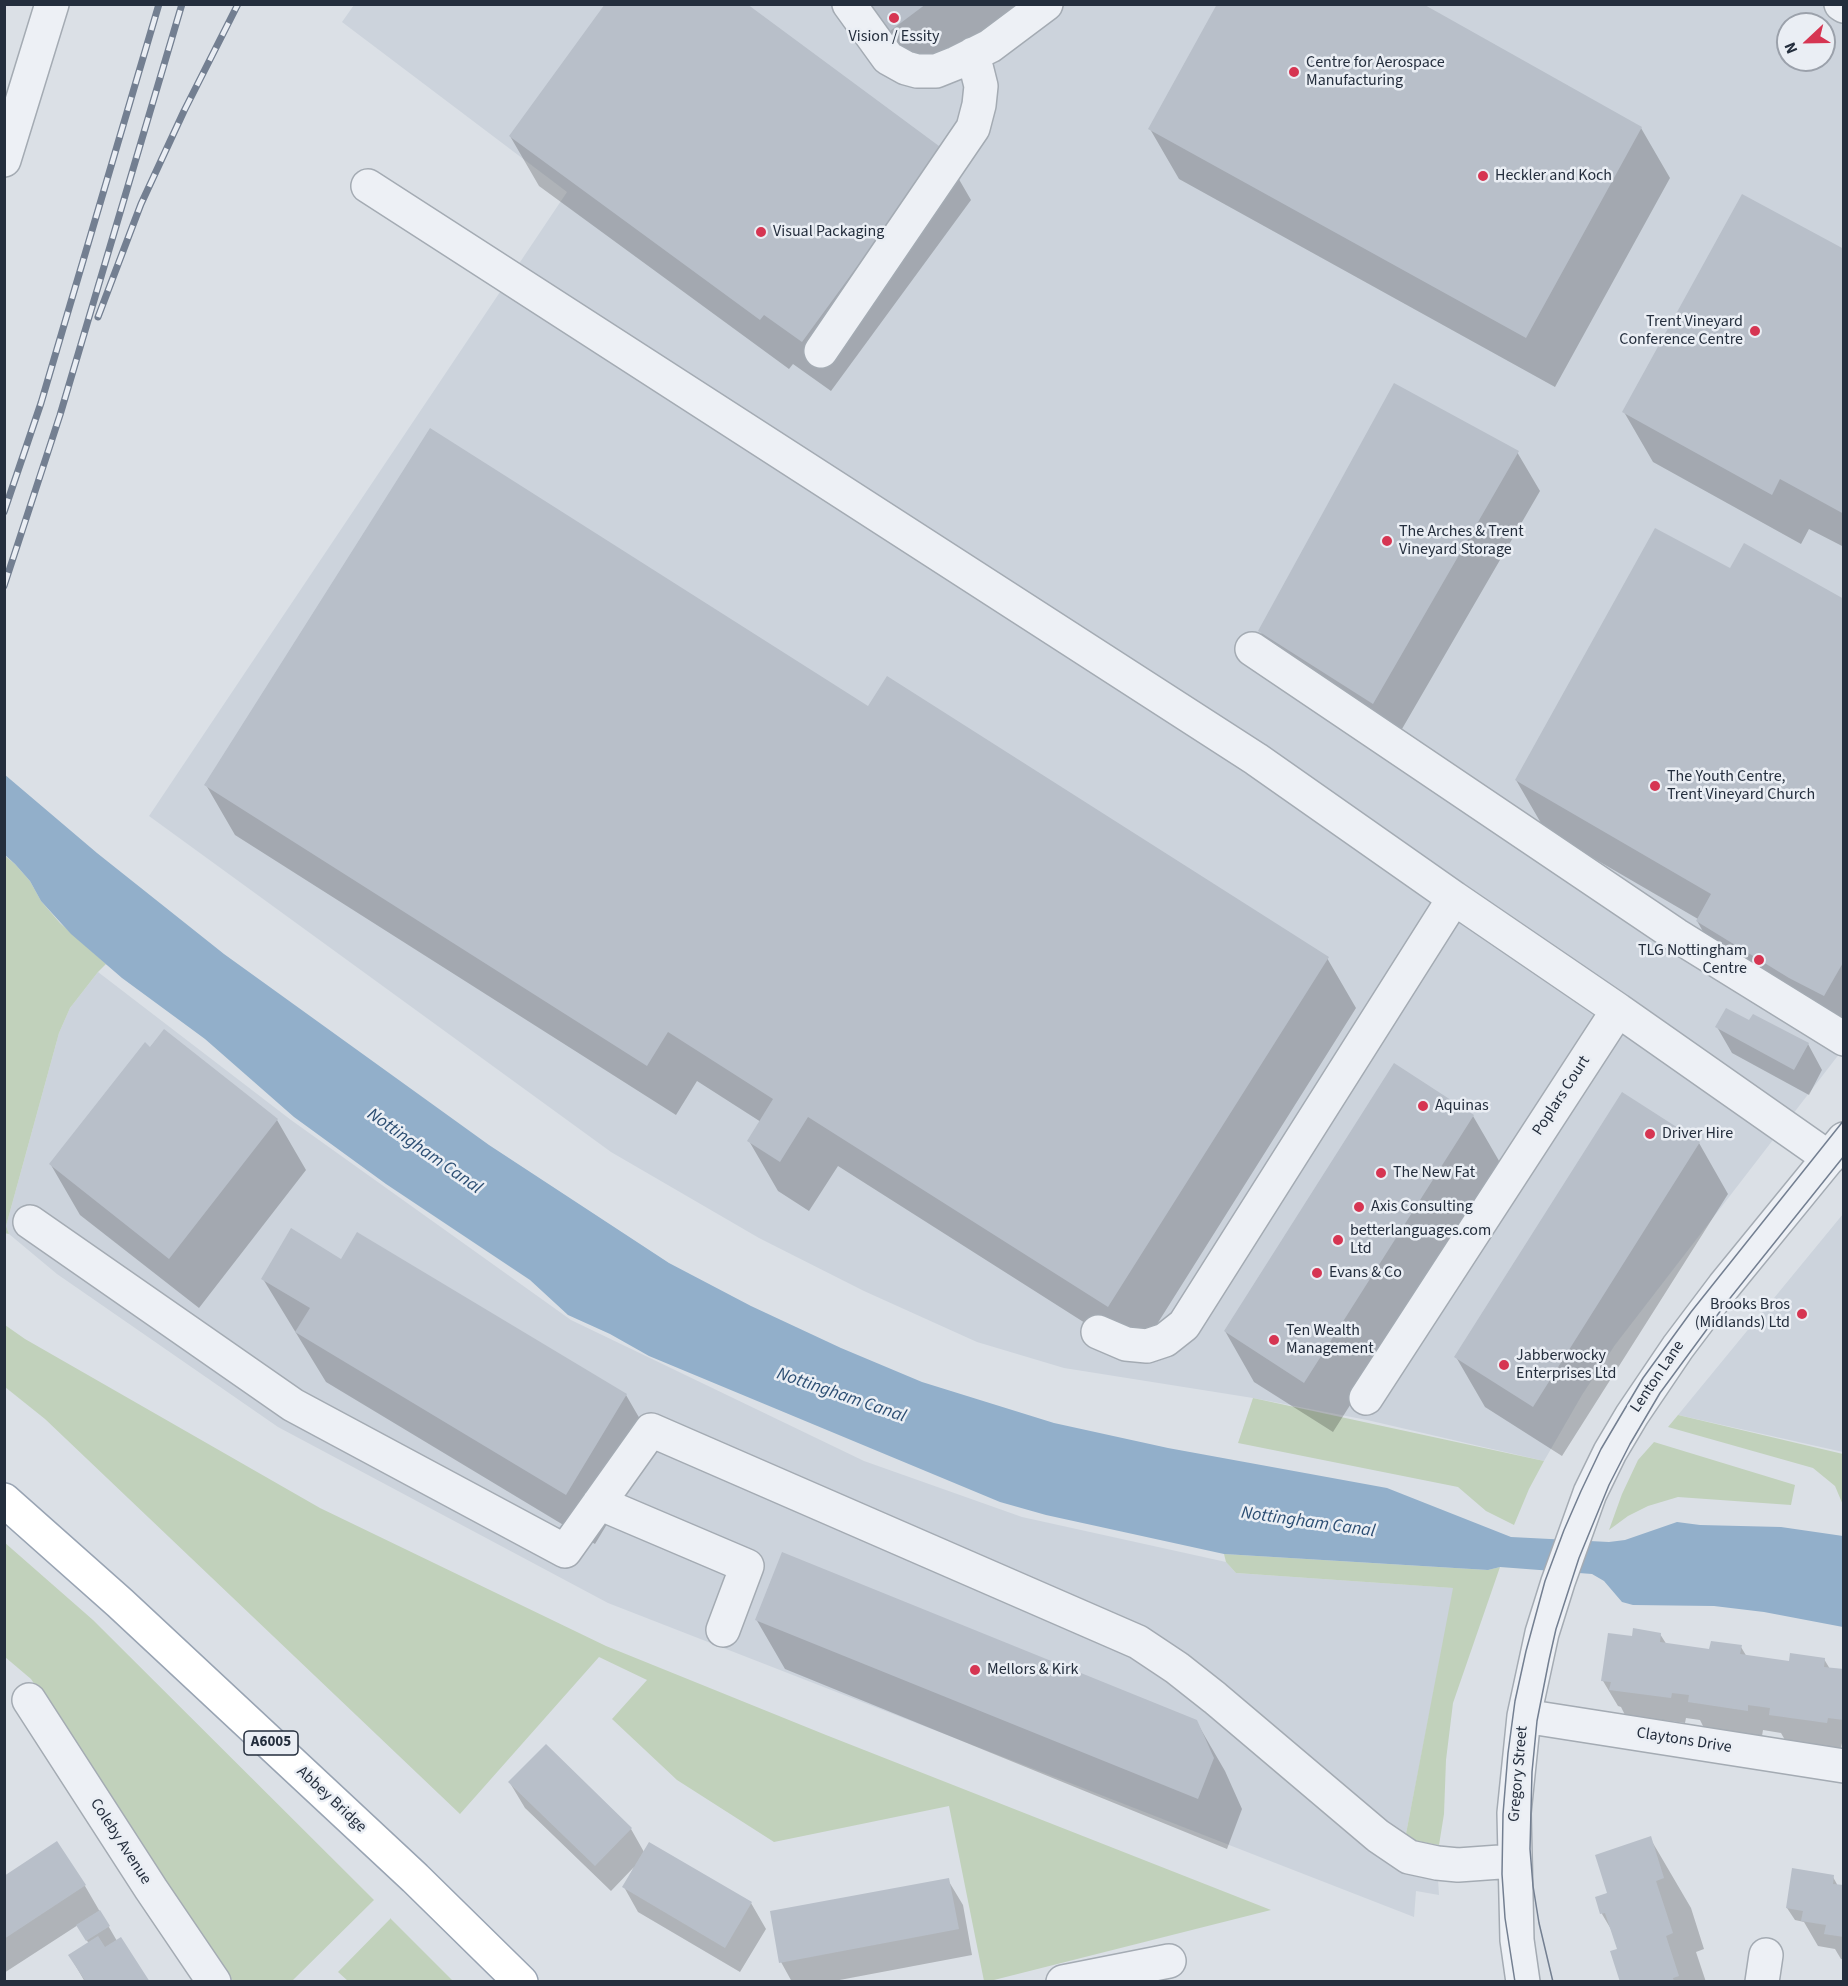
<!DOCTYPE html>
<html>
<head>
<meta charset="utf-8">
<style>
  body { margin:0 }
  #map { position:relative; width:1848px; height:1986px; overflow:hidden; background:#dbe0e6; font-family:"Source Sans 3",sans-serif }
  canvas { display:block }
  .frame { position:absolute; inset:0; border:6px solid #242e3d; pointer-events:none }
  .north { position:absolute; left:1776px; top:12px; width:60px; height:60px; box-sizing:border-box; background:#eaeef4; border:2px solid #9ba1ab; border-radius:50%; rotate:248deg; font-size:16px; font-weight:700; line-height:24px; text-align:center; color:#242e3d }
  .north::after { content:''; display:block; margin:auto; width:21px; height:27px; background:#d63552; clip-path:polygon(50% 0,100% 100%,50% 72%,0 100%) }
</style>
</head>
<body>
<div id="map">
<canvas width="1848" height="1986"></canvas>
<div class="frame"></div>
<div class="north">N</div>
</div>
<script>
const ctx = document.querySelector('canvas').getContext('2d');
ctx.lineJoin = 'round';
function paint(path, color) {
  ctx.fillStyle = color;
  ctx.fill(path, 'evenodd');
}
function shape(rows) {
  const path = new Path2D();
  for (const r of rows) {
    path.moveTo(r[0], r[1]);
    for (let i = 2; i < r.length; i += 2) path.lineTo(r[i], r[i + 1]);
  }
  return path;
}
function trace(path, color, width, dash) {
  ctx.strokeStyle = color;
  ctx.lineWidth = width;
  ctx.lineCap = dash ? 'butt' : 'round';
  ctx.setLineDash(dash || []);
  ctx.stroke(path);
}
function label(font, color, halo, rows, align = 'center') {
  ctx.font = font + ' "Source Sans 3",sans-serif';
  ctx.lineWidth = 5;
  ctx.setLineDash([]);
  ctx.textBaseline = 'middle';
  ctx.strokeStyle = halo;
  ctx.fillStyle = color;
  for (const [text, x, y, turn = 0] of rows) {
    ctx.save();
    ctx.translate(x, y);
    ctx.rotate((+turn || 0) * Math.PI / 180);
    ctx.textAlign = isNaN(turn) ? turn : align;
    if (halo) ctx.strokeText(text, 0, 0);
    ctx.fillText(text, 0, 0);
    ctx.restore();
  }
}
paint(shape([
  [354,5,1843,5,1843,1049,1615,1345,1582,1395,1544,1461,1367,1420,1253,1398,1064,1368,977,1342,864,1291,759,1238,611,1152,149,816,567,192,342,22],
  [1788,24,1824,24,1824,60,1788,60],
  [98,972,291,1120,571,1320,864,1461,1022,1517,1226,1562,1236,1573,1454,1588,1405,1839,1439,1845,1437,1863,1439,1895,1416,1891,1414,1917,608,1603,278,1427,57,1274,9,1234,6,1226,59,1033,70,1008],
  [1843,1214,1843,1452,1678,1415]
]), '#ccd3dc');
paint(shape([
  [4,855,15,864,30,881,41,901,60,923,106,964,98,972,70,1008,59,1033,6,1226,9,1234,4,1233],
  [5,1325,25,1339,320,1508,606,1646,826,1735,1271,1910,990,1981,984,1981,949,1806,774,1842,677,1780,612,1719,647,1680,599,1657,460,1814,45,1419,5,1387],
  [1253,1398,1544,1461,1529,1489,1514,1525,1486,1511,1458,1487,1238,1443],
  [1678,1415,1843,1454,1843,1505,1835,1486,1813,1468,1668,1427],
  [1654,1442,1795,1485,1791,1505,1678,1497,1648,1506,1628,1516,1609,1530,1622,1494,1638,1460],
  [4,1542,93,1620,374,1900,292,1981,233,1981,31,1679,5,1657],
  [1224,1554,1488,1570,1500,1567,1453,1703,1446,1760,1444,1814,1439,1845,1405,1839,1453,1588,1236,1573,1226,1562],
  [391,1918,391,1919,453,1981,348,1981,338,1972]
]), '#c1d1bb');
paint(shape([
  [4,774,97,853,224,954,489,1145,669,1263,751,1306,841,1348,922,1382,1054,1423,1168,1448,1387,1488,1511,1537,1609,1542,1625,1540,1677,1522,1700,1525,1781,1527,1843,1536,1843,1627,1764,1612,1714,1606,1633,1605,1622,1602,1604,1581,1592,1574,1500,1567,1488,1570,1224,1554,1046,1515,1000,1502,649,1356,610,1334,568,1315,530,1280,386,1184,294,1117,205,1039,122,978,71,934,41,901,30,881,15,864,5,855]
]), '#92afca');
paint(shape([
  [864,4,1022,4,920,80],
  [1641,128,1670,178,1555,387,1179,179,1150,129],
  [510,136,942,150,971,200,831,391,793,364,789,369,539,186],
  [1844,251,1844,547,1809,529,1801,544,1653,462,1624,412],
  [1517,452,1540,491,1395,741,1282,670,1260,631],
  [1730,571,1844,601,1844,1040,1726,971,1697,921,1698,919,1545,830,1516,780],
  [869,708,1327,958,1356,1008,1137,1356,838,1166,809,1211,778,1191,749,1141,761,1122,697,1081,676,1115,235,835,206,785],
  [1717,1027,1808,1044,1822,1070,1809,1095,1732,1053],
  [164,1031,277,1120,306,1170,199,1308,80,1215,51,1165],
  [1622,1095,1699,1143,1728,1194,1562,1456,1485,1407,1456,1357],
  [1473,1116,1502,1166,1333,1432,1254,1382,1225,1331],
  [341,1261,626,1395,655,1445,595,1544,326,1382,263,1279],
  [756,1619,1196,1721,1225,1771,1242,1809,1227,1849,785,1669],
  [1660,1634,1667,1645,1711,1651,1741,1647,1747,1657,1790,1663,1824,1659,1830,1669,1844,1671,1844,1743,1842,1743,1841,1748,1785,1740,1781,1733,1763,1730,1762,1736,1704,1728,1700,1720,1686,1718,1685,1723,1625,1715,1621,1707,1618,1706,1603,1681,1633,1638],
  [546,1746,631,1829,644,1852,751,1903,766,1929,740,1972,638,1912,624,1887,634,1867,611,1891,525,1808,510,1783],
  [1650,1838,1691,1908,1704,1949,1696,1952,1706,1982,1621,1982,1619,1950,1615,1936,1602,1914,1597,1898,1609,1894],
  [57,1843,85,1886,117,1941,148,1982,85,1982,70,1956,89,1944,78,1925,4,1973,4,1877],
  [1833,1877,1838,1886,1844,1887,1844,1960,1841,1959,1835,1949,1818,1946,1804,1922,1795,1920,1787,1908],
  [948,1880,963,1905,972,1955,829,1982,792,1982,781,1962]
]), '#0003');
paint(shape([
  [605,4,747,4,943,149,802,342,764,315,760,320,509,136],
  [871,4,926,4,890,31],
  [1217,4,1423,4,1642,127,1526,338,1148,129],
  [1742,194,1844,249,1844,514,1780,479,1772,495,1622,412],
  [1394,383,1519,451,1373,704,1258,631],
  [430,428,868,706,887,676,1329,957,1108,1307,808,1117,780,1162,747,1141,773,1099,668,1032,647,1066,204,785],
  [1655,528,1730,568,1744,543,1844,599,1844,961,1824,996,1789,978,1696,921,1711,894,1515,780],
  [1726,1008,1749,1020,1753,1014,1809,1043,1794,1070,1715,1027],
  [164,1029,278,1119,169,1259,49,1164,145,1042,150,1047],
  [1394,1063,1474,1115,1304,1383,1224,1331],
  [1622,1092,1700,1142,1533,1407,1454,1357],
  [291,1228,341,1259,357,1232,627,1394,566,1495,295,1332,310,1308,261,1279],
  [782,1552,1197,1720,1214,1758,1198,1799,755,1620],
  [1633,1628,1661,1633,1660,1642,1709,1649,1711,1641,1742,1645,1740,1654,1789,1661,1790,1653,1825,1658,1824,1667,1844,1669,1844,1720,1828,1718,1827,1723,1769,1715,1770,1708,1748,1705,1748,1711,1688,1702,1689,1695,1672,1693,1671,1698,1609,1690,1611,1682,1601,1681,1608,1633,1632,1636],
  [546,1744,632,1828,595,1866,508,1782],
  [1651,1836,1664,1878,1656,1881,1673,1933,1666,1936,1679,1976,1673,1978,1674,1982,1620,1982,1610,1951,1617,1949,1605,1913,1600,1914,1595,1897,1607,1893,1595,1855],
  [57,1841,86,1885,4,1939,4,1876],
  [649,1842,752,1902,725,1948,622,1887],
  [1792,1868,1834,1875,1833,1884,1844,1885,1844,1937,1824,1934,1826,1925,1801,1921,1803,1911,1786,1908],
  [949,1878,959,1929,779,1963,770,1911],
  [100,1910,110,1926,86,1941,76,1925],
  [98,1936,105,1947,121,1937,150,1982,86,1982,68,1955]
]), '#b8bfc9');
const minor = shape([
  [849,4,888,58,906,68,917,71,936,71,956,63,990,46,1046,4],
  [1841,4,1844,6],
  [4,160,52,4],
  [368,186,1256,759,1454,898],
  [821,351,973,128,979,105,981,86,973,54],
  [1252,649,1676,935,1844,1039],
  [30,1222,293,1405,565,1551,651,1430,1138,1642,1177,1668,1215,1698,1378,1836,1409,1857,1437,1863,1458,1865,1514,1861],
  [1098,1332,1126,1344,1147,1346,1165,1340,1184,1325,1454,898,1618,1010],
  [1366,1398,1618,1010,1829,1158],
  [599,1503,747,1566,723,1630],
  [29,1700,151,1889,214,1982],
  [1524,1716,1844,1766],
  [1063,1982,1169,1961],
  [1523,1982,1517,1940,1514,1813,1524,1716,1542,1633,1558,1582,1590,1493,1610,1452,1632,1415,1678,1347,1724,1286,1844,1139],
  [1762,1982,1766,1955]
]);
const major = shape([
  [4,1500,120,1603,415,1878,521,1982]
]);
trace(minor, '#a4abb3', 36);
trace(major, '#99a4b3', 36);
trace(minor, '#edf0f5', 33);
trace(major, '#fff', 33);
trace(shape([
  [1515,1982,1505,1918,1502,1874,1503,1814,1508,1753,1515,1701,1526,1651,1545,1581,1564,1530,1581,1491,1601,1449,1643,1378,1691,1312,1844,1120],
  [1553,1982,1539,1923,1533,1886,1530,1849,1532,1772,1537,1721,1549,1660,1556,1629,1579,1558,1609,1485,1630,1444,1660,1393,1727,1302,1844,1156]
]), '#737f91', 1.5);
const rail = shape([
  [98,317,141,204,184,111,238,4],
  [4,512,41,403,159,4],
  [4,586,60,415,182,4]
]);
trace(rail, '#737f91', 7);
trace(rail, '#eaeef4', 4.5, [14]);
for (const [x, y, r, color] of [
  [894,18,6,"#d63552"],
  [1294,72,6,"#d63552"],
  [1483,176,6,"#d63552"],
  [761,232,6,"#d63552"],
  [1755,331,6,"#d63552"],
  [1387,541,6,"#d63552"],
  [1655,786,6,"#d63552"],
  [1759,960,6,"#d63552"],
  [1423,1106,6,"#d63552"],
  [1650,1134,6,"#d63552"],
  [1381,1173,6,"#d63552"],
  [1359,1207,6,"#d63552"],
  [1338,1240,6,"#d63552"],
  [1317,1273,6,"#d63552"],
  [1802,1314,6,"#d63552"],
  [1274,1340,6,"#d63552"],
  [1504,1365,6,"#d63552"],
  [975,1670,6,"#d63552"]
]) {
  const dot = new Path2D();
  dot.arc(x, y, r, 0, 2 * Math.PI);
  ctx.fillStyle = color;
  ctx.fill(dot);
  trace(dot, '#eaeef4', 2);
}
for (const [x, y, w] of [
  [271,1743,54]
]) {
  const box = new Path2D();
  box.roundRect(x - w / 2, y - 12, w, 24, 4.5);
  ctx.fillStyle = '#eaeef4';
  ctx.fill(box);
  trace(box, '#242e3d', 1.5);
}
label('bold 15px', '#242e3d', null, [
  ["A6005",271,1743]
]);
label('16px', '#242e3d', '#eaeef4', [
  ["Vision / Essity",894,37,"center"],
  ["Centre for Aerospace",1306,63],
  ["Manufacturing",1306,81],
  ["Heckler and Koch",1495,176],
  ["Visual Packaging",773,232],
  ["Trent Vineyard",1743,322,"right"],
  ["Conference Centre",1743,340,"right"],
  ["The Arches & Trent",1399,532],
  ["Vineyard Storage",1399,550],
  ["The Youth Centre,",1667,777],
  ["Trent Vineyard Church",1667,795],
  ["TLG Nottingham",1747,951,"right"],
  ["Centre",1747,969,"right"],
  ["Aquinas",1435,1106],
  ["Driver Hire",1662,1134],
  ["The New Fat",1393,1173],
  ["Axis Consulting",1371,1207],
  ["betterlanguages.com",1350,1231],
  ["Ltd",1350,1249],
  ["Evans & Co",1329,1273],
  ["Brooks Bros",1790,1305,"right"],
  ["(Midlands) Ltd",1790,1323,"right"],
  ["Ten Wealth",1286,1331],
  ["Management",1286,1349],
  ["Jabberwocky",1516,1356],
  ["Enterprises Ltd",1516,1374],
  ["Mellors & Kirk",987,1670]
], 'left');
label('16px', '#242e3d', '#eaeef4', [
  ["Poplars Court",1562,1096,-57],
  ["Lenton Lane",1658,1377,-56],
  ["Claytons Drive",1684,1741,9],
  ["Gregory Street",1519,1774,-85],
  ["Abbey Bridge",331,1800,43],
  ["Coleby Avenue",120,1842,57]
]);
label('italic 18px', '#2c4e73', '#eaeef4', [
  ["Nottingham Canal",424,1152,35],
  ["Nottingham Canal",841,1396,19],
  ["Nottingham Canal",1308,1523,8]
]);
</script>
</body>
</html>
